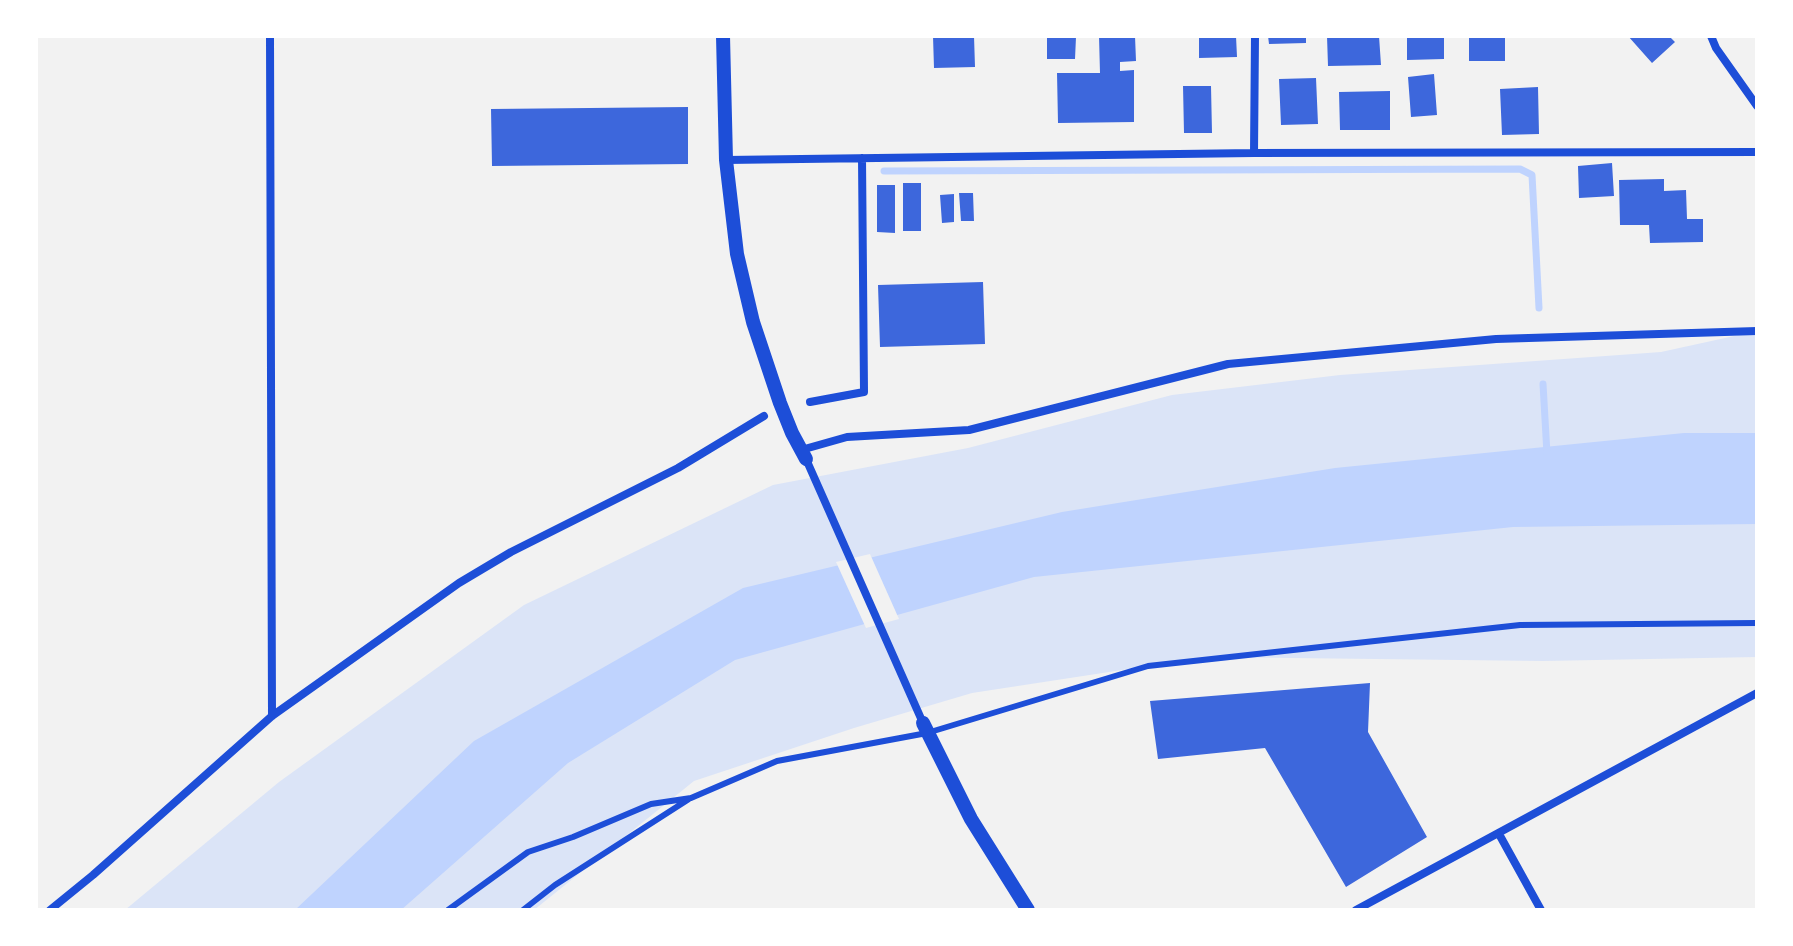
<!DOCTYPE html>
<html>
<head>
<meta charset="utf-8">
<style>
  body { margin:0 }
  #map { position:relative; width:1793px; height:946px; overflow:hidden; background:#f2f2f2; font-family:"IBM Plex Sans",sans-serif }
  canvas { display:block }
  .frame { position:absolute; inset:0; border:38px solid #fff; pointer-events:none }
</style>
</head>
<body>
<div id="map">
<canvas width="1793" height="946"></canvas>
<div class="frame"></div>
</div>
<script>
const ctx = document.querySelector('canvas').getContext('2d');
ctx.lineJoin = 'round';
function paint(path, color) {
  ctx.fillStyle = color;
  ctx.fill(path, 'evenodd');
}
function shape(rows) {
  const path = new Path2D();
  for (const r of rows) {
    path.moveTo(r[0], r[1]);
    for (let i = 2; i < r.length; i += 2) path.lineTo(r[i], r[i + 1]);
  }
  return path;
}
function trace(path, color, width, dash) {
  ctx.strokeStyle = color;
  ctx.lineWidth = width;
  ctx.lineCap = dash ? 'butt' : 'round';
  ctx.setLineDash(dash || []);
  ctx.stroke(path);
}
paint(shape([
  [1757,331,1757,657,1543,661,1207,657,972,693,854,728,694,781,534,910,125,910,279,782,524,605,773,485,968,448,1172,395,1340,375,1661,352]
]), '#dbe4f7');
paint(shape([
  [1684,433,1757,433,1757,524,1513,527,1034,577,735,660,568,763,401,910,295,910,474,741,743,588,1062,512,1335,468]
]), '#bfd3fe');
paint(shape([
  [870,554,899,619,866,628,836,562]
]), '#f2f2f2');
trace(shape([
  [884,171,1520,169,1532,175,1539,308],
  [1543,384,1547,454]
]), '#bfd3fe', 7);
paint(shape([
  [933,36,974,36,975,67,934,68],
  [1047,36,1076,37,1075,59,1047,59],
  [1099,36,1135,36,1136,61,1120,62,1120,71,1134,70,1134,122,1058,123,1057,73,1100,73],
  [1199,36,1236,36,1237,57,1199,58],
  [1268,36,1306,36,1306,43,1269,44],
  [1327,36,1379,36,1381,65,1328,66],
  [1407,36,1444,36,1444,59,1407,60],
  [1469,36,1505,36,1505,61,1469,61],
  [1628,36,1669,36,1675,42,1652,63],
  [1434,74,1437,115,1411,117,1408,77],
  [1316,78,1318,124,1281,125,1279,79],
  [1183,86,1211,86,1212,133,1184,133],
  [1538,87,1539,134,1502,135,1500,89],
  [1390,91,1390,130,1340,130,1339,92],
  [688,107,688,164,492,166,491,109],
  [1612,163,1614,196,1579,198,1578,166],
  [1664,179,1664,191,1686,190,1687,219,1703,219,1703,242,1650,243,1649,225,1620,225,1619,180],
  [903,183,921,183,921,231,903,231],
  [877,185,895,185,895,233,877,232],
  [959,193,973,193,974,221,961,221],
  [954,194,954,222,942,223,940,195],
  [983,282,985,344,880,347,878,285],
  [1370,683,1368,732,1427,837,1346,887,1265,748,1158,759,1150,701]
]), '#3d67dc');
trace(shape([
  [448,910,528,852,573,837,651,804,691,798,777,761,927,733,1148,666,1520,625,1757,623],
  [523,910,555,885,689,799]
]), '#1d4ed8', 6);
trace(shape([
  [270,36,272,716],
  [1711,36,1716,48,1757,106],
  [1254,153,1255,36],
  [726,160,1254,153,1757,152],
  [810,402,864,392,862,158],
  [801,450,847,437,969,430,1228,364,1496,339,1757,331],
  [806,459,923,723],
  [1499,834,1541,910],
  [50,910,93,875,272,716,459,583,511,552,678,468,764,416],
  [1356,910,1757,693]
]), '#1d4ed8', 8);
trace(shape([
  [723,36,726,160,737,254,753,322,780,403,792,433,806,459],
  [923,723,971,819,1028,910]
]), '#1d4ed8', 14);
</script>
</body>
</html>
